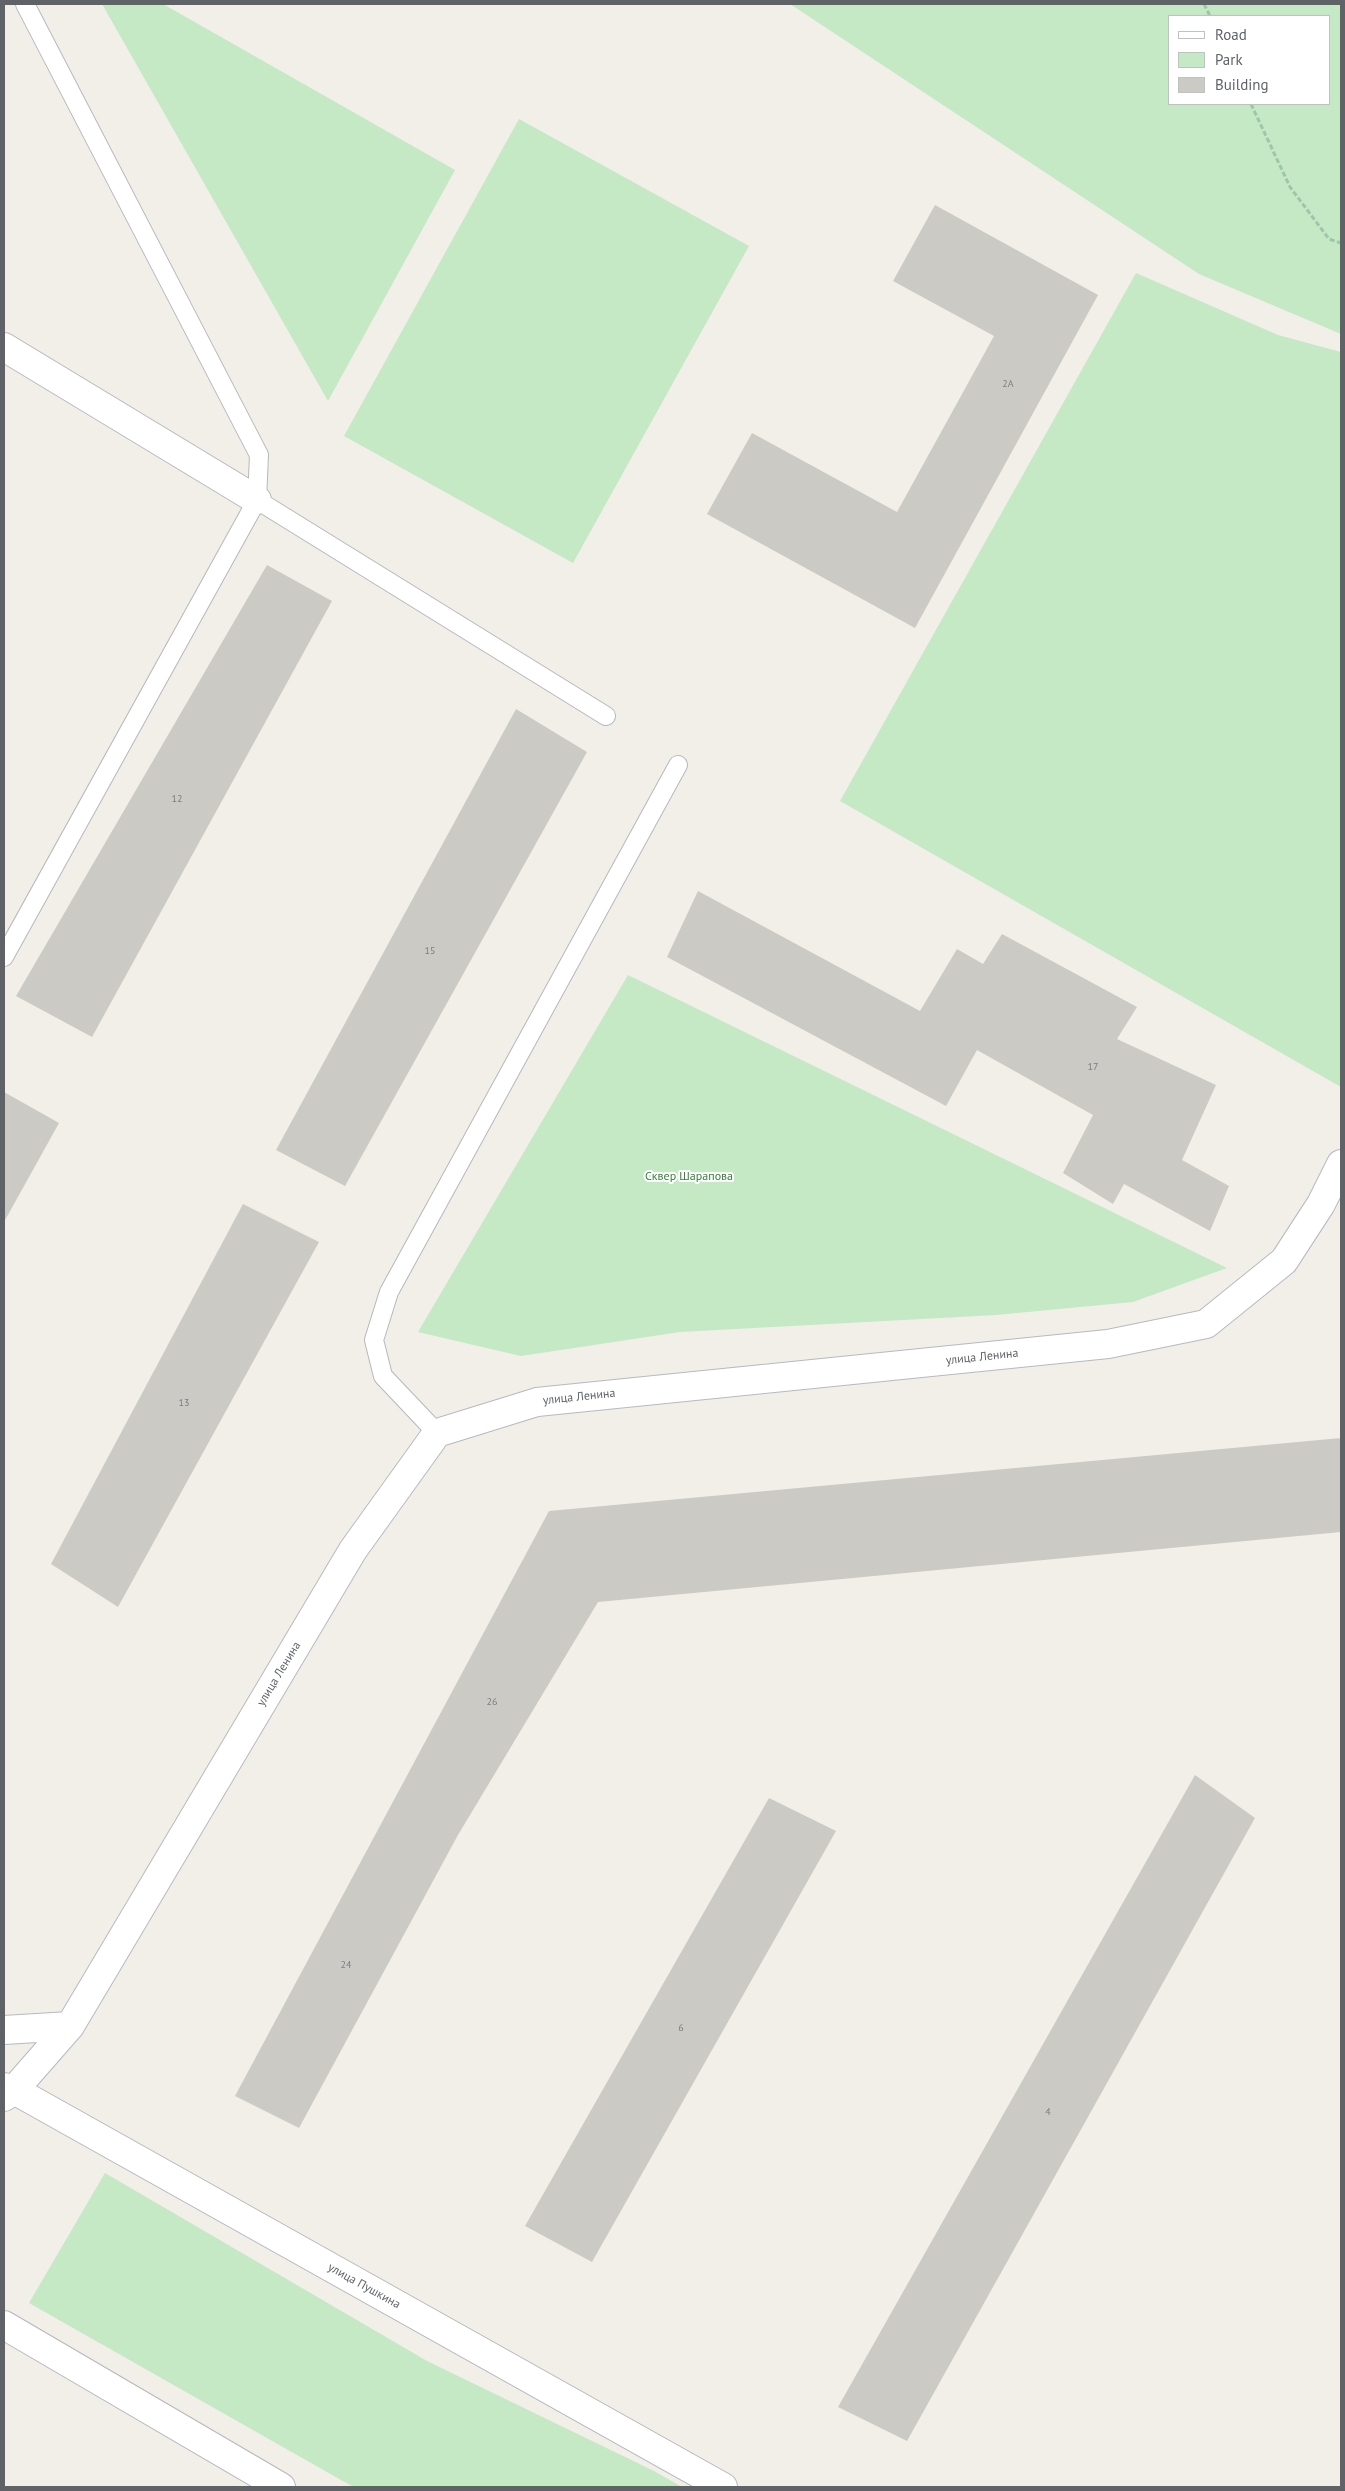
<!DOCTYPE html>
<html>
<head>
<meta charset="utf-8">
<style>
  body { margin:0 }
  #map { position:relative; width:1345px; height:2491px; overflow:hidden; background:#f1efe8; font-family:"PT Sans",sans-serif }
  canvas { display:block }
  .frame { position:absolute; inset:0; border:5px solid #5f6368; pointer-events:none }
  .legend { position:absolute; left:1168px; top:15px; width:162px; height:90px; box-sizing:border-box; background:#fff; border:1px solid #bfc1c3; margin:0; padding:6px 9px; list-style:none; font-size:15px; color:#5f6368 }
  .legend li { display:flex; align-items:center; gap:10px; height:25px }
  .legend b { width:25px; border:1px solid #bfc1c3 }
</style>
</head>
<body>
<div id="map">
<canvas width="1345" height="2491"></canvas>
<div class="frame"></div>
<ul class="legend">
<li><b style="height:6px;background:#fff"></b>Road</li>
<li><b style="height:14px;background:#c5e8c5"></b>Park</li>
<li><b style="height:14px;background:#cccac5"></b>Building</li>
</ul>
</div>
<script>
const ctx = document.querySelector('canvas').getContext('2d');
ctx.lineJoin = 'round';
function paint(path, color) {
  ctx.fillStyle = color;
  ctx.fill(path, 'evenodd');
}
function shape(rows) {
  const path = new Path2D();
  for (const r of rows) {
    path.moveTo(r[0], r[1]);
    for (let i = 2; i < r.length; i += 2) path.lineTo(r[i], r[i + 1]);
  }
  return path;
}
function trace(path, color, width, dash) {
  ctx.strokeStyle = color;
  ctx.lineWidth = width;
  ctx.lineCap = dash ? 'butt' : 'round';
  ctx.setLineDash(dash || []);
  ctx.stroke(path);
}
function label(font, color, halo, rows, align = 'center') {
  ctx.font = font + ' "PT Sans",sans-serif';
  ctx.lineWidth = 4;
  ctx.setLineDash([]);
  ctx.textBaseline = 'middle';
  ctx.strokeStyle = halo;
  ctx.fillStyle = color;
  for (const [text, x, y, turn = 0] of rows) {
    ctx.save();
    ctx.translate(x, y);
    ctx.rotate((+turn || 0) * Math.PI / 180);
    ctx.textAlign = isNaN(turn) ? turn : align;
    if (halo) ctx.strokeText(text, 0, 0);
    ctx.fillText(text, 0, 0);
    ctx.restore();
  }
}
paint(shape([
  [102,4,163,4,455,170,328,401],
  [790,4,1341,4,1341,334,1199,274],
  [1169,16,1329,16,1329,104,1169,104],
  [519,119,749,246,573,563,344,436],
  [1136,273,1278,335,1341,352,1341,1087,840,801],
  [628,975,1227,1268,1133,1302,996,1315,680,1332,521,1356,418,1332],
  [105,2173,427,2361,654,2471,682,2487,354,2487,341,2480,29,2303]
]), '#c5e8c5');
paint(shape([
  [935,205,1098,295,915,628,707,514,752,433,897,512,994,336,893,281],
  [267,565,332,601,92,1037,16,996],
  [516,709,587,752,345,1186,276,1150],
  [698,891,920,1011,957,949,983,964,1002,934,1137,1007,1117,1039,1216,1085,1182,1160,1229,1186,1210,1231,1124,1184,1113,1204,1063,1173,1093,1115,977,1050,946,1106,667,957],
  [4,1092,59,1123,4,1222],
  [243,1204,319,1242,118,1607,51,1564],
  [1341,1438,1341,1532,598,1602,458,1835,299,2128,235,2096,549,1511],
  [1195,1775,1255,1818,907,2441,838,2407],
  [769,1798,836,1831,592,2262,525,2226]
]), '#cccac5');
const lane = shape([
  [257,500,606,716],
  [4,957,257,500,259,455,25,4],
  [437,1433,383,1376,374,1340,389,1292,678,765]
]);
const street = shape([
  [4,347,257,500],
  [4,2087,14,2090,723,2487],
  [4,2325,281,2487]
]);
const secondary = shape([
  [4,2030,70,2026],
  [4,2097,14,2090,70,2026,353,1550,437,1433,537,1402,1108,1344,1206,1324,1284,1261,1321,1204,1341,1164]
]);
trace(lane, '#b5b8bc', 20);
trace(street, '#b5b8bc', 30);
trace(secondary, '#b6babf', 30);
trace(shape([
  [1204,4,1210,16],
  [1251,104,1290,187,1329,239,1341,243]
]), '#9cc7a9', 3, [5, 2.5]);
trace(lane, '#fff', 18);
trace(street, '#fff', 28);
trace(secondary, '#fff', 28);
label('10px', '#7a7d7f', null, [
  ["2А",1008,384],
  ["12",177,799],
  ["15",430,951],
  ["17",1093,1067],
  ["13",184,1403],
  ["26",492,1702],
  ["24",346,1965],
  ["6",681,2028],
  ["4",1048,2112]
]);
label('12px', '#348238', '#fff', [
  ["Сквер Шарапова",689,1177]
]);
label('12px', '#5f6368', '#fff', [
  ["улица Ленина",982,1357,-6],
  ["улица Ленина",579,1397,-6],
  ["улица Ленина",279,1674,-59],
  ["улица Пушкина",364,2286,29]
]);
</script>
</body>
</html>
